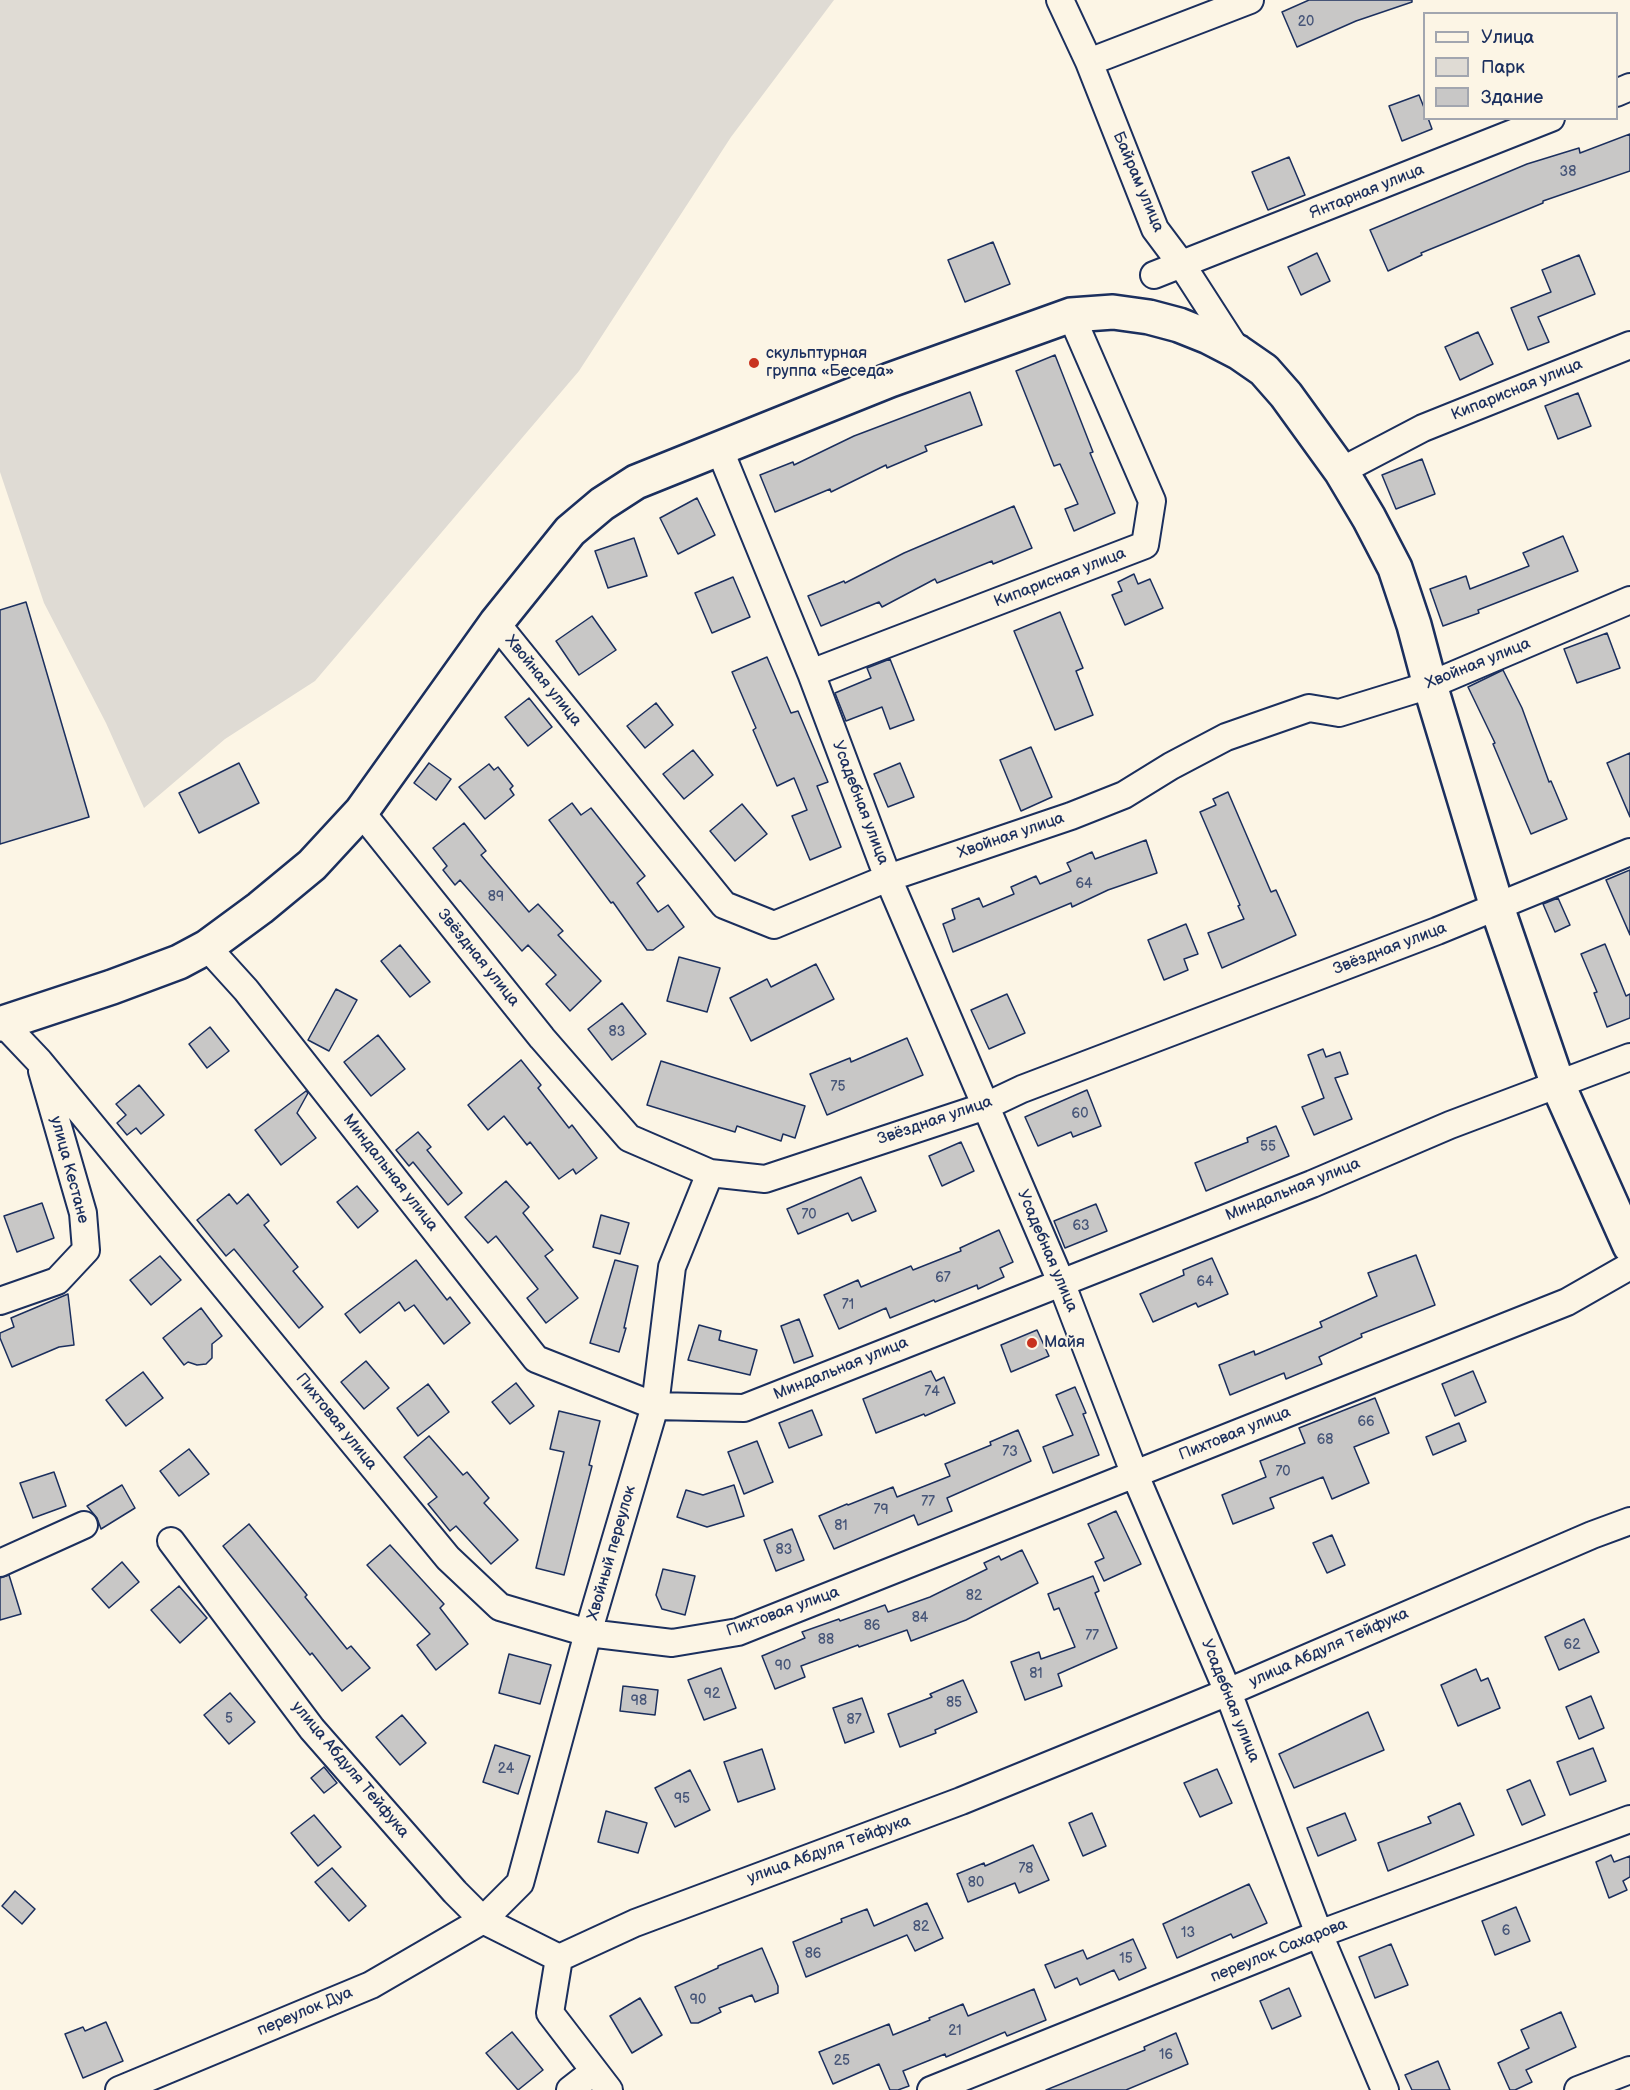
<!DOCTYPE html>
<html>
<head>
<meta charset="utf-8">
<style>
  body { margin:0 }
  #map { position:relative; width:1630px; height:2090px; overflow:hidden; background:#fcf5e5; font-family:"Balsamiq Sans",sans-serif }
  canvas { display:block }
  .legend { position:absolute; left:1423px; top:12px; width:195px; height:108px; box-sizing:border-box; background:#fcf5e5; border:2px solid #a2a6af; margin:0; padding:8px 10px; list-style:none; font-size:18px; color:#1b2f5e }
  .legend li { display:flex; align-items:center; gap:12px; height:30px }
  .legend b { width:30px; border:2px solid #a2a6af }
</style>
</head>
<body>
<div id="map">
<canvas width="1630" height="2090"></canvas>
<ul class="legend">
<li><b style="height:8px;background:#fcf5e5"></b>Улица</li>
<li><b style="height:16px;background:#dfdbd4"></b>Парк</li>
<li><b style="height:16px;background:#c8c7c6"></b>Здание</li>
</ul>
</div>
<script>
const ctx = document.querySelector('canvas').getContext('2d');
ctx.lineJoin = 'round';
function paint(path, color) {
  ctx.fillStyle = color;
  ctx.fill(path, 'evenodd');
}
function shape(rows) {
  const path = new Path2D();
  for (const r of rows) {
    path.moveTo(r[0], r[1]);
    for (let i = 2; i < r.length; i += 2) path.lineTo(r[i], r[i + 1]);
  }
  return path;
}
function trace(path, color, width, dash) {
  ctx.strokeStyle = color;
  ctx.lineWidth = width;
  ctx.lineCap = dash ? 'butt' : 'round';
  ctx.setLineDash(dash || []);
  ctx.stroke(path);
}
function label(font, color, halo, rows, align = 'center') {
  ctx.font = font + ' "Balsamiq Sans",sans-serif';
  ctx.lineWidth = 4.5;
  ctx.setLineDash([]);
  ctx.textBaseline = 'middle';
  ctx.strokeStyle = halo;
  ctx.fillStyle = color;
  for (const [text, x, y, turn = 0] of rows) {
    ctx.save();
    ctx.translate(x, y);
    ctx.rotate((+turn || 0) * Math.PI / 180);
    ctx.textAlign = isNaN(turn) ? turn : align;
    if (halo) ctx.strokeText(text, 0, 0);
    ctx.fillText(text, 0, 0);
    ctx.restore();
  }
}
paint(shape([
  [0,0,834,0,731,137,579,371,315,681,225,739,144,808,106,723,44,603,0,472]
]), '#dfdbd4');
const building = shape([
  [1309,0,1412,0,1412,2,1356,21,1297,47,1282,12,1309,0],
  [1419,95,1425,110,1425,118,1428,118,1432,129,1402,141,1389,106,1419,95],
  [1630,134,1630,171,1543,201,1543,203,1421,253,1422,255,1388,271,1370,230,1527,164,1579,148,1580,153,1630,134],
  [1289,157,1305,195,1268,210,1252,172,1289,157],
  [993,242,1010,284,965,302,948,260,993,242],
  [1317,253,1330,281,1301,295,1288,267,1317,253],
  [1579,255,1595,294,1538,317,1549,342,1528,350,1511,308,1551,292,1542,270,1579,255],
  [1478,332,1493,364,1460,380,1445,347,1478,332],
  [1055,355,1093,452,1090,453,1115,513,1074,531,1065,509,1078,504,1060,464,1054,466,1016,371,1055,355],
  [970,392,982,425,925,446,927,451,887,468,886,465,831,492,830,489,775,512,760,475,793,462,794,465,854,436,970,392],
  [1578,393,1591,426,1558,439,1545,406,1578,393],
  [1422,459,1435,494,1396,509,1382,475,1422,459],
  [697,498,715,535,678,554,660,518,697,498],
  [1014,506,1032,548,993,564,992,561,937,583,935,579,882,607,879,602,821,626,808,596,844,581,845,583,904,553,1014,506],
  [1563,536,1578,571,1478,610,1479,613,1443,626,1430,589,1466,576,1470,589,1529,566,1523,553,1563,536],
  [634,538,647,576,608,588,595,551,634,538],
  [1134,574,1138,584,1150,579,1163,608,1125,625,1112,595,1122,591,1118,582,1134,574],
  [733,577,750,617,712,633,695,593,733,577],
  [26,602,89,817,0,844,0,610,26,602],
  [1060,612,1083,668,1076,671,1093,715,1055,730,1014,631,1060,612],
  [592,616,616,650,579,675,556,641,592,616],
  [1607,633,1620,668,1577,683,1564,649,1607,633],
  [767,657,791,713,798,711,828,782,817,786,841,847,810,860,792,816,807,810,794,778,777,786,753,730,756,728,732,672,767,657],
  [890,659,914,720,890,729,882,707,846,721,835,693,871,678,867,668,890,659],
  [1503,670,1522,708,1549,782,1551,781,1567,819,1531,834,1493,744,1495,743,1468,687,1503,670],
  [529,698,552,727,528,746,505,717,529,698],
  [656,703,673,725,645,748,627,726,656,703],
  [1031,747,1052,797,1021,811,1000,760,1031,747],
  [693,750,713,775,684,799,663,774,693,750],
  [1630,753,1630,817,1607,763,1630,753],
  [239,763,259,803,199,833,179,793,239,763],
  [429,763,451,779,436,800,414,783,429,763],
  [900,763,914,797,888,807,874,774,900,763],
  [489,764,494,770,498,767,513,786,510,789,514,795,485,819,459,787,489,764],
  [1228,792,1271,892,1276,890,1296,935,1222,968,1208,933,1244,919,1238,906,1240,905,1200,812,1216,805,1213,799,1228,792],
  [572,803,581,815,591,808,645,876,637,883,658,912,668,905,684,927,653,950,647,950,613,902,611,903,549,820,572,803],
  [742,804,767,834,735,861,710,831,742,804],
  [464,823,486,851,481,855,529,912,538,904,563,931,558,935,601,981,570,1011,546,984,556,975,528,945,522,951,460,880,455,885,443,870,447,866,433,848,464,823],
  [1146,840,1157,873,1108,890,1072,907,1071,903,953,952,943,924,955,919,952,909,979,898,983,907,1014,894,1011,887,1036,876,1040,884,1071,871,1067,863,1092,852,1095,859,1146,840],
  [1630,870,1630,935,1606,880,1630,870],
  [1558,898,1570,925,1555,932,1543,904,1558,898],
  [1186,924,1198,954,1184,959,1188,970,1164,980,1148,940,1186,924],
  [1605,944,1626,996,1630,994,1630,1018,1607,1027,1594,993,1597,992,1581,954,1605,944],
  [400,945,430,982,410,997,381,961,400,945],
  [679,957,720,968,707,1012,667,1001,679,957],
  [816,964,834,999,751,1041,730,998,767,979,771,987,816,964],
  [336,989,357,1000,329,1051,308,1040,336,989],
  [1007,994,1025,1033,989,1049,971,1010,1007,994],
  [622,1003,646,1034,612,1060,588,1029,622,1003],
  [210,1027,229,1051,207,1068,189,1044,210,1027],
  [378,1035,405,1069,371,1096,344,1062,378,1035],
  [907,1038,923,1075,827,1115,810,1074,850,1058,851,1062,907,1038],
  [1323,1049,1326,1057,1340,1052,1348,1074,1335,1078,1352,1119,1314,1135,1302,1107,1324,1098,1308,1055,1323,1049],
  [521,1060,541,1085,538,1088,569,1128,572,1125,597,1158,576,1174,573,1169,559,1179,530,1142,527,1145,504,1116,488,1130,468,1105,521,1060],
  [661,1061,805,1106,795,1138,783,1134,781,1141,737,1126,735,1132,647,1105,661,1061],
  [139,1085,164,1115,141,1134,136,1128,127,1135,117,1123,126,1115,116,1104,139,1085],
  [1087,1090,1101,1126,1073,1137,1071,1132,1038,1146,1025,1117,1087,1090],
  [306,1091,308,1093,297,1113,316,1138,281,1165,255,1130,306,1091],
  [1276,1126,1289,1156,1206,1191,1195,1163,1248,1142,1247,1138,1276,1126],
  [418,1132,431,1147,427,1150,462,1193,448,1205,413,1162,409,1166,396,1150,418,1132],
  [961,1142,974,1171,942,1186,929,1156,961,1142],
  [861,1177,876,1211,852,1221,848,1213,798,1234,787,1209,861,1177],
  [506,1181,529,1207,523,1213,553,1250,545,1256,578,1298,546,1323,527,1298,538,1289,496,1236,488,1243,465,1217,506,1181],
  [357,1186,378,1211,358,1228,337,1202,357,1186],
  [229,1194,237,1204,248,1194,269,1221,264,1225,298,1267,293,1271,323,1307,299,1328,234,1249,226,1256,197,1220,229,1194],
  [42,1203,54,1238,17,1252,4,1216,42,1203],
  [1096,1204,1107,1231,1065,1248,1054,1221,1096,1204],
  [601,1215,629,1223,620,1254,593,1247,601,1215],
  [999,1230,1013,1262,1000,1268,1004,1277,978,1289,977,1285,935,1302,934,1300,890,1318,886,1308,839,1329,824,1295,858,1280,861,1287,911,1266,913,1270,961,1251,960,1248,999,1230],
  [1416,1255,1435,1305,1361,1334,1362,1337,1319,1357,1322,1364,1286,1379,1284,1373,1230,1395,1219,1365,1254,1351,1255,1355,1322,1327,1320,1322,1377,1296,1368,1273,1416,1255],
  [160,1256,181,1280,151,1305,130,1280,160,1256],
  [1212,1258,1228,1294,1198,1307,1196,1303,1153,1322,1140,1294,1184,1275,1183,1270,1212,1258],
  [416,1260,447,1300,450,1297,470,1323,444,1344,414,1305,405,1311,399,1302,360,1333,345,1314,416,1260],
  [615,1260,638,1266,624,1328,626,1328,619,1352,590,1343,615,1260],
  [68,1294,74,1345,59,1347,12,1367,0,1338,0,1333,14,1327,11,1318,68,1294],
  [201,1308,222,1336,212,1344,212,1358,206,1364,197,1365,188,1362,184,1365,163,1338,201,1308],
  [799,1319,813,1356,794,1363,781,1326,799,1319],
  [699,1325,721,1331,719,1340,757,1350,750,1375,688,1360,699,1325],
  [1037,1330,1049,1356,1011,1372,1001,1345,1037,1330],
  [366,1361,389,1388,364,1409,341,1382,366,1361],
  [931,1371,936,1381,944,1377,955,1403,925,1416,924,1414,876,1433,863,1399,931,1371],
  [1473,1371,1486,1402,1455,1416,1442,1384,1473,1371],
  [143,1372,163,1398,126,1426,106,1400,143,1372],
  [516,1383,534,1406,510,1424,492,1402,516,1383],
  [428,1384,449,1412,418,1436,397,1408,428,1384],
  [1075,1387,1086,1413,1083,1414,1099,1455,1053,1473,1043,1447,1073,1435,1056,1395,1075,1387],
  [1375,1398,1389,1433,1354,1447,1369,1483,1332,1499,1323,1477,1270,1498,1274,1508,1233,1524,1222,1495,1266,1477,1260,1461,1305,1443,1299,1428,1375,1398],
  [812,1410,822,1435,789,1448,779,1423,812,1410],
  [559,1411,600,1421,589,1465,592,1466,564,1575,536,1568,564,1452,550,1449,559,1411],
  [1459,1423,1466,1441,1433,1455,1426,1437,1459,1423],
  [1018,1430,1031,1461,947,1498,952,1511,918,1525,914,1515,834,1549,819,1516,847,1504,848,1505,893,1487,897,1497,950,1476,945,1464,991,1445,990,1442,1018,1430],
  [429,1436,463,1475,467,1472,489,1498,484,1503,518,1540,491,1564,456,1526,450,1531,428,1504,437,1497,404,1457,429,1436],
  [757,1441,773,1482,744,1494,728,1452,757,1441],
  [189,1449,209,1474,179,1496,160,1471,189,1449],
  [54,1472,66,1506,33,1518,20,1483,54,1472],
  [122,1485,135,1508,101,1529,97,1518,87,1506,122,1485],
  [734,1485,744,1516,707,1527,677,1517,686,1490,703,1495,734,1485],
  [1116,1511,1141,1564,1104,1581,1095,1562,1104,1558,1088,1524,1116,1511],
  [249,1524,307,1595,305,1597,347,1649,351,1646,370,1668,342,1691,312,1653,310,1655,223,1546,249,1524],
  [792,1529,804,1560,776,1571,764,1540,792,1529],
  [1332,1535,1345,1565,1327,1573,1313,1543,1332,1535],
  [390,1545,444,1604,440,1608,468,1644,436,1670,417,1645,430,1634,367,1565,390,1545],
  [1022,1550,1038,1583,966,1620,911,1641,907,1630,859,1647,858,1645,801,1666,805,1677,775,1689,762,1656,805,1638,802,1632,839,1619,840,1621,885,1605,888,1612,930,1597,987,1569,984,1563,999,1556,1001,1560,1022,1550],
  [122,1562,139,1582,109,1608,92,1589,122,1562],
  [663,1569,695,1576,685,1615,662,1609,656,1595,663,1569],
  [9,1575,21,1614,0,1620,0,1578,9,1575],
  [1093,1576,1099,1591,1095,1593,1117,1648,1058,1674,1062,1686,1025,1700,1011,1662,1039,1652,1041,1659,1075,1647,1059,1608,1054,1610,1048,1594,1093,1576],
  [179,1586,207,1618,180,1643,151,1610,179,1586],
  [1584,1619,1599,1652,1559,1670,1545,1637,1584,1619],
  [509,1654,551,1665,540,1704,499,1693,509,1654],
  [721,1668,736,1708,704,1720,688,1680,721,1668],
  [1476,1669,1481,1681,1488,1678,1500,1708,1458,1726,1441,1685,1476,1669],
  [963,1680,977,1712,935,1730,936,1733,900,1747,888,1714,932,1697,930,1694,963,1680],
  [623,1686,658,1690,655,1715,620,1711,623,1686],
  [230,1693,255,1722,229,1744,204,1715,230,1693],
  [1591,1696,1604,1728,1579,1739,1566,1707,1591,1696],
  [862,1698,874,1732,845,1743,833,1708,862,1698],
  [1368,1712,1384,1750,1294,1788,1279,1754,1368,1712],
  [402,1715,426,1743,400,1765,376,1737,402,1715],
  [495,1745,530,1756,518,1794,483,1782,495,1745],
  [1593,1748,1606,1781,1570,1795,1557,1762,1593,1748],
  [762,1749,775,1789,738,1802,724,1762,762,1749],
  [324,1767,337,1783,324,1793,311,1778,324,1767],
  [1217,1769,1232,1803,1200,1817,1184,1783,1217,1769],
  [690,1770,710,1810,675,1827,655,1788,690,1770],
  [1530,1780,1545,1815,1522,1825,1507,1790,1530,1780],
  [1460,1803,1474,1835,1388,1871,1378,1843,1431,1823,1428,1817,1460,1803],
  [606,1811,647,1823,638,1853,598,1842,606,1811],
  [1092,1813,1106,1846,1083,1856,1069,1823,1092,1813],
  [1345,1813,1356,1840,1318,1856,1307,1828,1345,1813],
  [314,1815,341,1847,318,1866,291,1833,314,1815],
  [1033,1845,1049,1880,1019,1893,1015,1883,968,1902,957,1874,984,1863,985,1866,1033,1845],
  [1611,1855,1614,1862,1630,1856,1630,1877,1623,1881,1627,1890,1609,1898,1596,1862,1611,1855],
  [332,1868,366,1906,349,1921,315,1882,332,1868],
  [1249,1884,1267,1923,1233,1938,1231,1934,1177,1958,1163,1924,1249,1884],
  [15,1891,35,1909,22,1924,2,1906,15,1891],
  [927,1903,943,1938,915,1951,907,1935,806,1977,793,1942,842,1922,841,1919,867,1909,874,1926,927,1903],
  [1516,1907,1530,1941,1495,1955,1482,1921,1516,1907],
  [1133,1939,1146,1968,1119,1980,1114,1970,1080,1985,1077,1978,1055,1988,1045,1965,1083,1950,1087,1959,1133,1939],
  [1391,1944,1408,1985,1375,1998,1359,1957,1391,1944],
  [762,1948,778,1986,778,1993,755,2002,752,1995,719,2008,721,2012,698,2023,691,2023,675,1987,718,1968,718,1966,762,1948],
  [1289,1988,1301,2016,1272,2029,1260,2001,1289,1988],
  [1034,1989,1046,2020,1007,2036,1005,2032,946,2057,945,2054,903,2071,909,2086,898,2090,890,2090,879,2064,833,2084,819,2052,889,2024,893,2035,930,2020,929,2018,963,2004,968,2016,1034,1989],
  [640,1998,662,2035,632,2053,610,2016,640,1998],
  [1561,2012,1576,2047,1526,2070,1532,2082,1515,2090,1510,2090,1498,2063,1529,2048,1521,2030,1561,2012],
  [106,2022,123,2061,83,2078,65,2034,83,2027,85,2031,106,2022],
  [512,2032,543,2070,518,2090,486,2053,512,2032],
  [1176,2033,1188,2064,1126,2090,1046,2090,1145,2050,1144,2047,1176,2033],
  [1438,2061,1450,2090,1412,2090,1405,2075,1438,2061]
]);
paint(building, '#c8c7c6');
trace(building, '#1b2f5e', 1.5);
const street = shape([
  [1060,0,1089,62,1155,229,1182,265,1238,352],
  [1089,62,1250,0],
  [1616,93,1630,87],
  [1154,275,1551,118],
  [719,448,811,673,888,878,1061,1282,1135,1475,1228,1692,1319,1934,1385,2090],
  [1341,471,1423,428,1630,345],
  [496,623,724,905,774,925,888,878,1071,816,1124,795,1171,766,1226,737,1309,708,1339,713,1430,685,1630,600],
  [811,673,1145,545,1152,501,1071,315],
  [361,812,542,1038,629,1138,710,1173,765,1179,986,1106,1022,1089,1437,931,1630,852],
  [207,947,246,990,536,1359,655,1406,744,1408,1312,1184,1450,1125,1630,1057],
  [3,1023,39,1061,448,1558,500,1607,588,1633,672,1643,738,1632,1567,1302,1630,1266],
  [0,1301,57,1281,86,1250,83,1213,42,1071],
  [171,1541,312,1729,455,1892,483,1920,559,1958,635,1923,961,1801,1228,1692,1592,1535,1630,1521],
  [0,1563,84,1525],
  [559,1958,550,2013,609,2090],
  [119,2090,371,1985,483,1920,520,1883,588,1633,655,1406,672,1267,710,1173],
  [570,2090,593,2072],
  [931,2090,1319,1934,1630,1819],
  [1578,2090,1630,2070]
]);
const secondary = shape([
  [0,1024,112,987,179,962,207,947,260,908,312,865,361,812,496,623,570,531,602,504,636,482,890,380,1071,315,1113,312,1149,317,1179,325,1209,337,1238,352,1264,370,1286,395,1341,471,1369,518,1395,568,1414,625,1430,685,1497,907,1558,1085,1630,1246]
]);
trace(street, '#1b2f5e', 30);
trace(secondary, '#1b2f5e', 38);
trace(street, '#fcf5e5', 26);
trace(secondary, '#fcf5e5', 33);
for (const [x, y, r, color] of [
  [754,363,6,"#c8321e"],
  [1032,1343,6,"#c8321e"]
]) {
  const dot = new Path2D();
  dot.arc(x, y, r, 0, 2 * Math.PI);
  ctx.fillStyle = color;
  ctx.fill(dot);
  trace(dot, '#fcf5e5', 2);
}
label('14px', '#465578', null, [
  ["20",1306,22],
  ["38",1568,172],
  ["64",1084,884],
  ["89",496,897],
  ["83",617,1032],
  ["75",838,1087],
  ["60",1080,1114],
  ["55",1268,1147],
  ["70",809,1215],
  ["63",1081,1226],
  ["67",943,1278],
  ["64",1205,1282],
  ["71",848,1305],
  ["74",932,1392],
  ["66",1366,1422],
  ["68",1325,1440],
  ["73",1010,1452],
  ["70",1283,1472],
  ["77",928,1502],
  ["79",881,1510],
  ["81",841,1526],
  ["83",784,1550],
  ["82",974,1596],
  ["84",920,1618],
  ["86",872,1626],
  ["77",1092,1636],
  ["88",826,1640],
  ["62",1572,1645],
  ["90",783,1666],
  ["81",1036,1674],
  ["92",712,1694],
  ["98",639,1701],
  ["85",954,1703],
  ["5",229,1719],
  ["87",854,1720],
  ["24",506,1769],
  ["95",682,1799],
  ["78",1026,1869],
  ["80",976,1883],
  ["82",921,1927],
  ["6",1506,1931],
  ["13",1188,1933],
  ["86",813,1954],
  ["15",1126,1959],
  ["90",698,2000],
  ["21",955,2031],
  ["16",1166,2055],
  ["25",842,2061]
]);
label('16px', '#1b2f5e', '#fcf5e5', [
  ["Байрам улица",1138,182,67],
  ["Янтарная улица",1367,192,-22],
  ["Кипарисная улица",1517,390,-22],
  ["Кипарисная улица",1060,578,-21],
  ["Хвойная улица",1478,664,-22],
  ["Хвойная улица",543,681,51],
  ["Усадебная улица",860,803,69],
  ["Хвойная улица",1011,836,-19],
  ["Звёздная улица",1390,949,-21],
  ["Звёздная улица",478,958,51],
  ["Звёздная улица",935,1121,-19],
  ["улица Кестане",69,1170,75],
  ["Миндальная улица",390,1173,52],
  ["Миндальная улица",1293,1190,-22],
  ["Усадебная улица",1047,1251,67],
  ["Миндальная улица",841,1369,-22],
  ["Пихтовая улица",336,1422,51],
  ["Пихтовая улица",1235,1434,-22],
  ["Хвойный переулок",612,1553,-74],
  ["Пихтовая улица",783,1612,-20],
  ["улица Абдуля Тейфука",1329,1648,-24],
  ["Усадебная улица",1230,1701,68],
  ["улица Абдуля Тейфука",350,1770,50],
  ["улица Абдуля Тейфука",829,1850,-20],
  ["переулок Сахарова",1279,1951,-22],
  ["переулок Дуа",305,2012,-23]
]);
label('16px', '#1b2f5e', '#fcf5e5', [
  ["скульптурная",766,354],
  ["группа «Беседа»",766,372],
  ["Майя",1044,1343]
], 'left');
</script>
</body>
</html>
